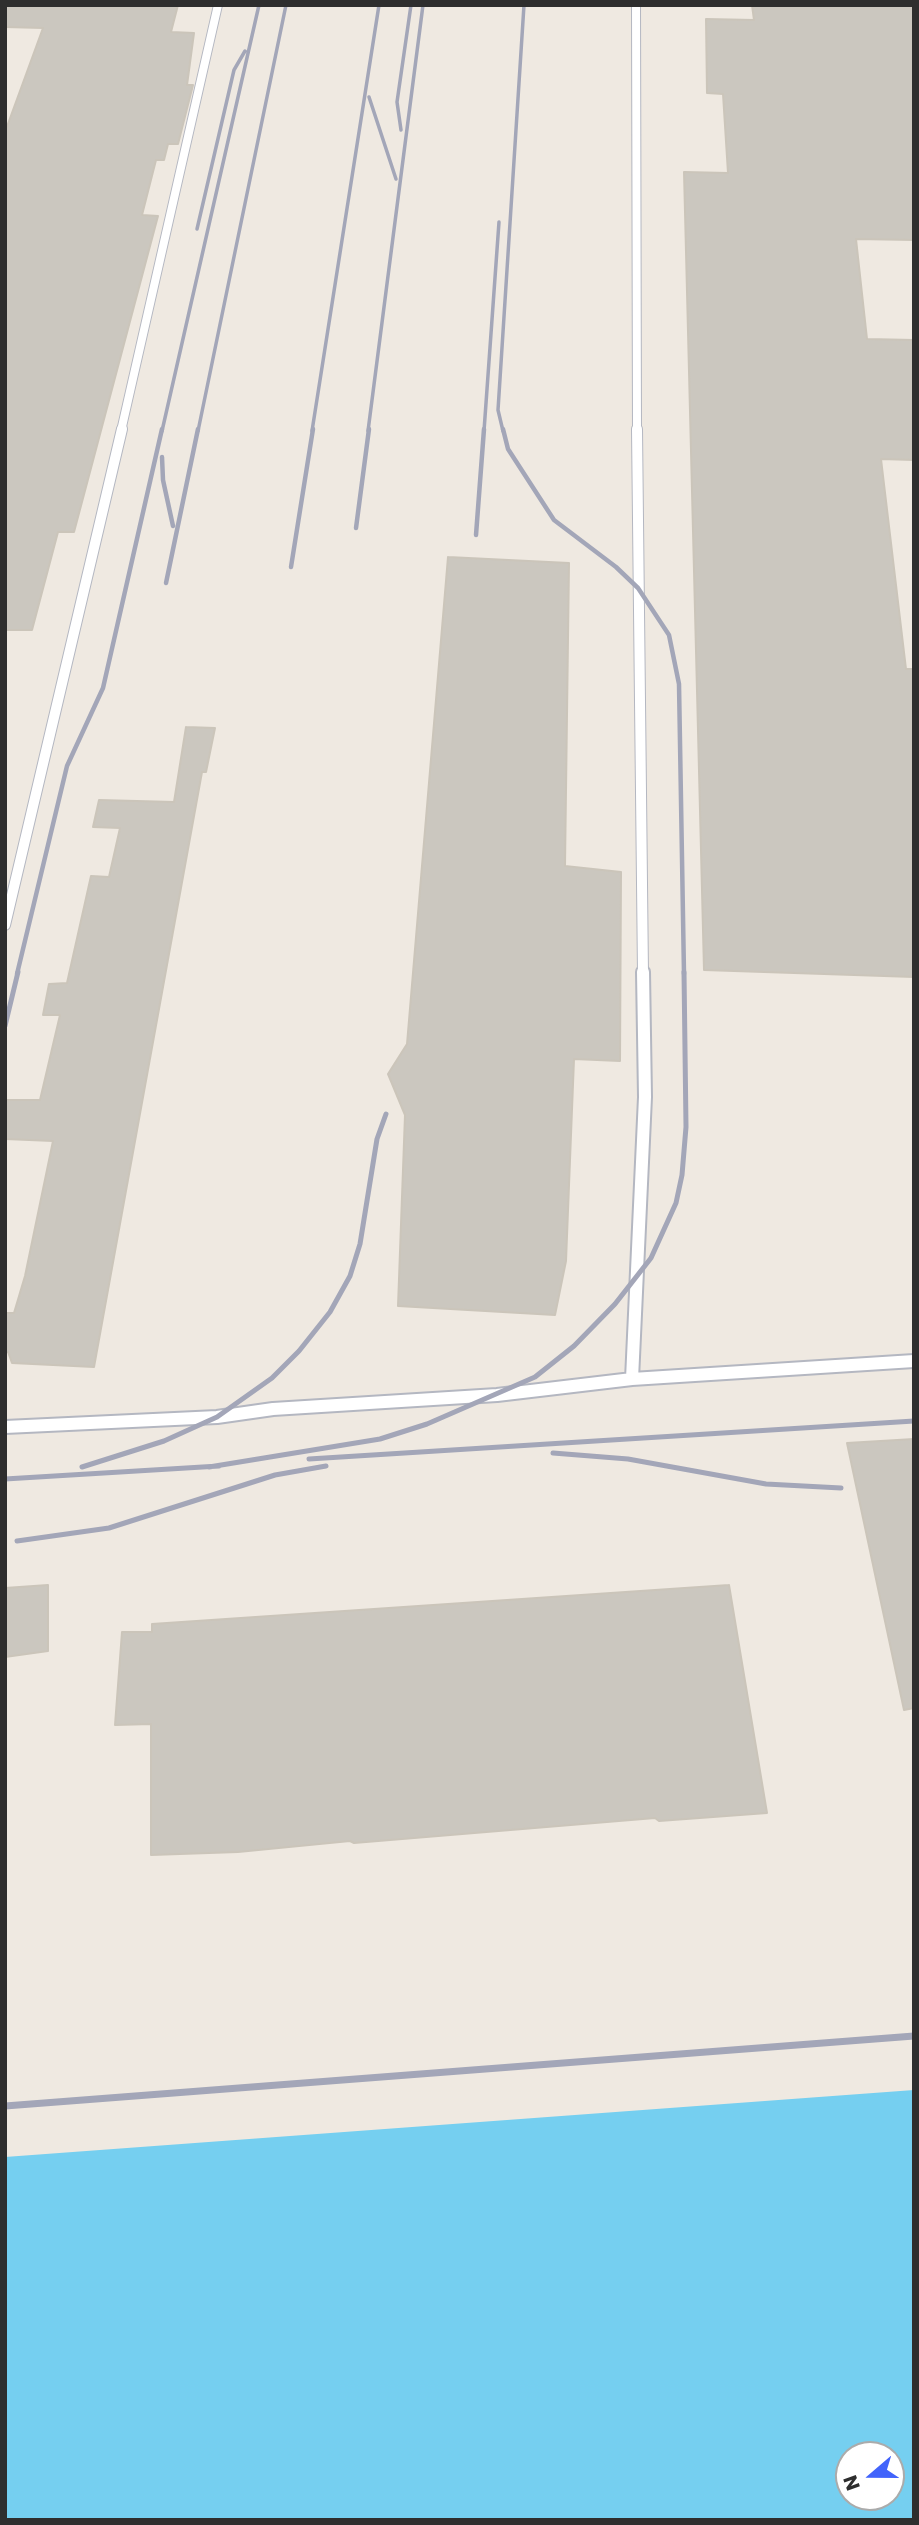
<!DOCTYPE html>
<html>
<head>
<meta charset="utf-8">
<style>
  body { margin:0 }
  #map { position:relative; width:919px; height:2525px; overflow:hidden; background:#efe9e1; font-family:Poppins,sans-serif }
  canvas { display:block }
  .frame { position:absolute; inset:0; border:7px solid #2e2e2e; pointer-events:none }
  .north { position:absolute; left:835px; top:2441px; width:70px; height:70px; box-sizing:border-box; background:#fff; border:2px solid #ababab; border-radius:50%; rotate:250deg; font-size:19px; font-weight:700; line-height:28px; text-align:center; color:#2e2e2e }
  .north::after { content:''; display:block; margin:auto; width:24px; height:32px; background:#4264fb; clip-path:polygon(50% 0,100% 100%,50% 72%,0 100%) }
</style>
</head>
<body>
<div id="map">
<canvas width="919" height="2525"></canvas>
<div class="frame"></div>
<div class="north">N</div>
</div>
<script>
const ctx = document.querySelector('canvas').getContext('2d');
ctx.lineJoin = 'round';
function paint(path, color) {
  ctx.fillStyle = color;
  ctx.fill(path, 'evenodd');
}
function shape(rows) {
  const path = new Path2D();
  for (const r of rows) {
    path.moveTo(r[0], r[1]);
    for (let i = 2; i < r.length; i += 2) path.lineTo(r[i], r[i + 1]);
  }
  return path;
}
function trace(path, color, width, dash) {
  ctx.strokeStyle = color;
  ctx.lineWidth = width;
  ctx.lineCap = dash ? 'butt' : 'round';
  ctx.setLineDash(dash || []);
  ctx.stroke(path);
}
paint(shape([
  [914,2090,914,2520,5,2520,5,2157],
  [849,2455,891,2455,891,2497,849,2497]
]), '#75cff0');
const building = shape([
  [5,5,178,5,171,32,194,33,187,85,193,85,178,144,168,144,164,160,156,160,142,215,158,216,74,532,58,532,32,630,5,630,5,132,43,28,5,27,5,5],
  [752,5,914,5,914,240,856,239,867,339,914,340,914,460,881,459,906,669,914,669,914,977,704,970,684,172,728,173,723,94,707,93,706,19,754,20,752,5],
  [448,557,569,563,565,866,621,872,620,1061,574,1059,566,1261,555,1315,398,1306,405,1115,388,1074,407,1044,448,557],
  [186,727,215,728,206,772,202,772,94,1367,12,1363,8,1352,5,1352,5,1313,14,1313,25,1276,53,1141,5,1139,5,1100,40,1100,60,1015,43,1015,49,984,67,983,91,876,109,877,120,828,93,827,99,800,174,802,186,727],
  [914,1439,914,1708,904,1710,847,1443,914,1439],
  [48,1585,48,1651,5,1657,5,1588,48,1585],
  [729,1585,767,1813,659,1821,655,1818,354,1843,350,1841,238,1852,151,1855,151,1724,115,1725,122,1632,152,1632,152,1624,729,1585]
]);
paint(building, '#cbc7bf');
trace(building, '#cbc5ba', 2);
const serviceFar2 = shape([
  [636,5,637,431],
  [121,431,218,5]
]);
const serviceFar1 = shape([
  [637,429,643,974],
  [5,925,122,429]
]);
const service = shape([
  [632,1379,645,1097,643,972],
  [5,1427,217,1417,273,1409,497,1395,632,1379,914,1361]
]);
trace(serviceFar2, '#b4b7c1', 10);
trace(serviceFar1, '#b4b7c1', 12);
trace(service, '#b4b7c1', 16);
trace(serviceFar2, '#fff', 8);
trace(serviceFar1, '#fff', 10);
trace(service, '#fff', 12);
trace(shape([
  [369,97,396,179],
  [401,130,397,102,411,5],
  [197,229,234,70,245,51],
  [162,431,259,5],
  [198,431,286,5],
  [312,431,379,5],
  [368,431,423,5],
  [484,431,499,222],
  [503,431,498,410,524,5]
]), '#a3a6b8', 3.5);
trace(shape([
  [503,429,508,449,554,520,616,567,638,588,669,635,679,684,684,974],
  [162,457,163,480,173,526],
  [356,528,369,429],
  [476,535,484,429],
  [291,567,313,429],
  [166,583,198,429],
  [17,974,67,766,103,688,162,429]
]), '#a3a6b8', 4.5);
trace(shape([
  [5,1026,18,972],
  [553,1453,628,1459,766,1484,841,1488],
  [309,1459,914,1421],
  [82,1467,164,1441,217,1417,272,1378,299,1351,330,1312,350,1276,360,1244,377,1139,386,1114],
  [209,1467,380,1439,427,1424,535,1377,574,1346,615,1304,651,1258,676,1203,682,1175,686,1127,684,972],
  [5,1479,219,1466],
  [17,1541,109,1528,275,1475,326,1466]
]), '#a3a6b8', 5);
trace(shape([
  [5,2106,914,2036]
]), '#a3a6b8', 7);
</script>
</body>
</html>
